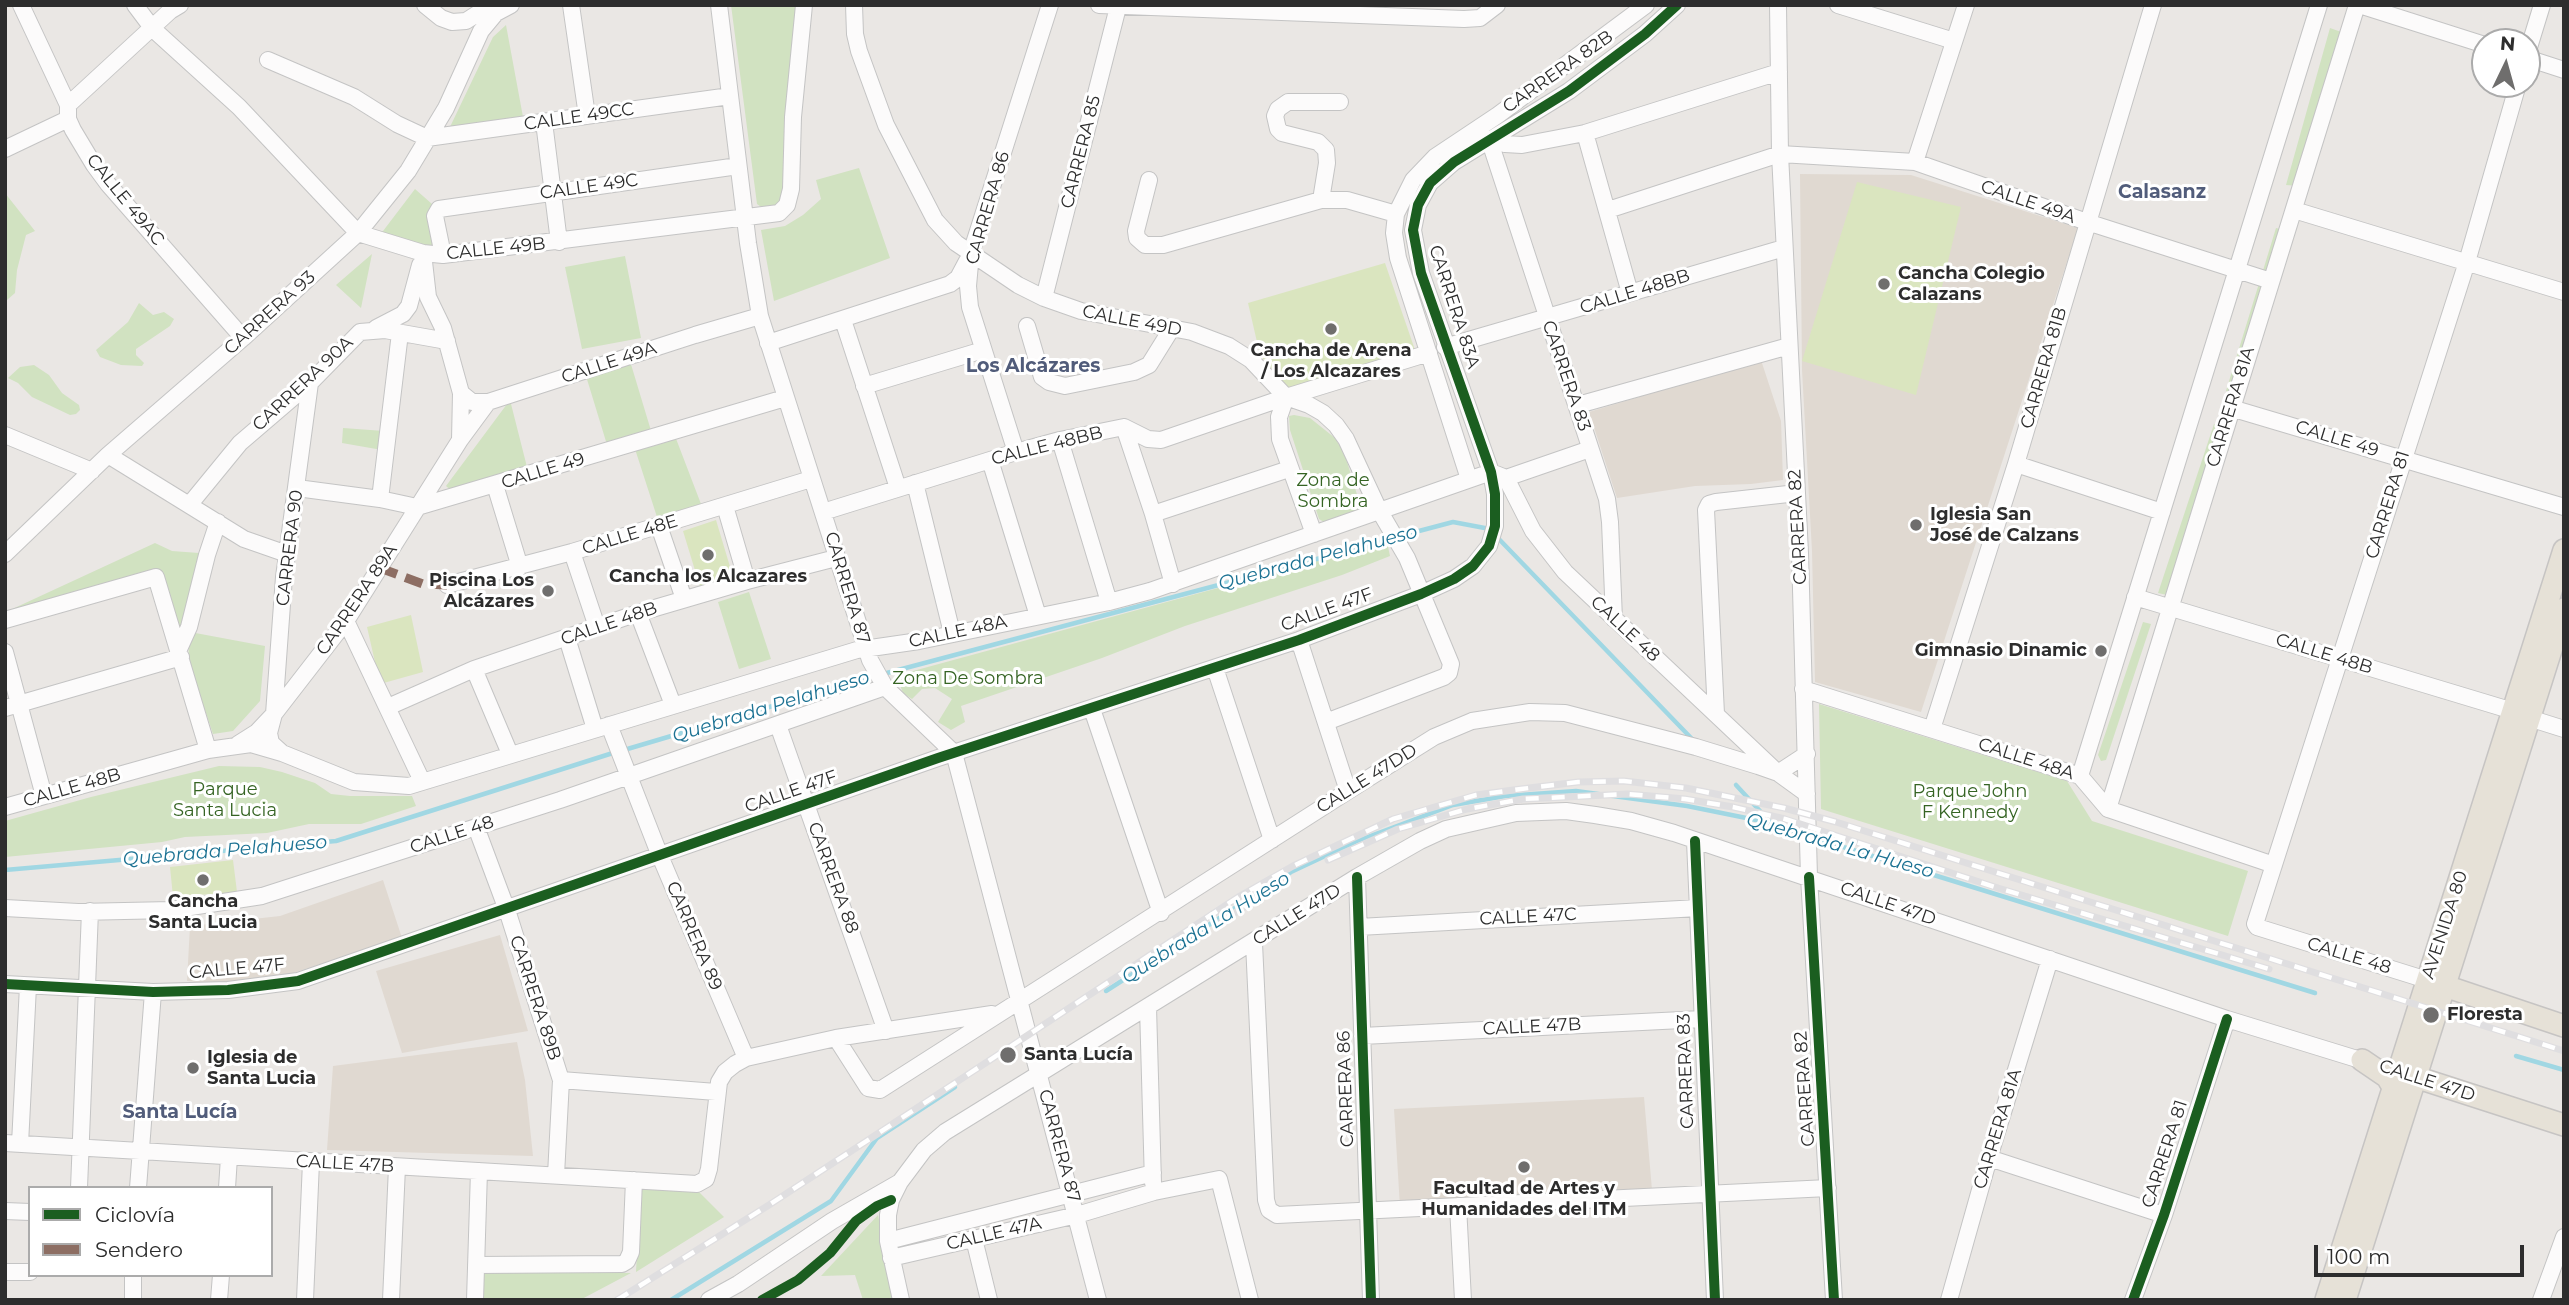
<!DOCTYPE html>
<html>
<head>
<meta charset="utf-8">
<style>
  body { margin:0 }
  #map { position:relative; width:2569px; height:1305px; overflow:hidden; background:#eae7e4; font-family:Montserrat,sans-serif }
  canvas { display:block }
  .frame { position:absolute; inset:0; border:7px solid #2d2d2d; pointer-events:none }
  .legend { position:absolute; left:28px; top:1186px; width:245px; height:91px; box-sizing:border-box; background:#fff; border:2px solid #ababab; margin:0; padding:9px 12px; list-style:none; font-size:21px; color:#2d2d2d }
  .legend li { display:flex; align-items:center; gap:14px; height:35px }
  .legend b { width:35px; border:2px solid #ababab }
  .north { position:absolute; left:2471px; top:28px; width:70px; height:70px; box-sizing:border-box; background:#fff; border:2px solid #ababab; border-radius:50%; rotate:5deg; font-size:19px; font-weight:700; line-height:28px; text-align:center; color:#2d2d2d }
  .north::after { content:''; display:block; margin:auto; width:24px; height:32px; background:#6f6e6d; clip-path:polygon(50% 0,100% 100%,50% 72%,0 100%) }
  .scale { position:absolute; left:2314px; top:1245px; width:210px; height:32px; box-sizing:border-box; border:4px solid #2d2d2d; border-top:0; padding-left:9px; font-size:21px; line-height:24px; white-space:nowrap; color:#2d2d2d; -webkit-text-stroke:5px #fff; paint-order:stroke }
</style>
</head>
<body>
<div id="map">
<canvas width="2569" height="1305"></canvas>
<div class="frame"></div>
<ul class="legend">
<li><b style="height:9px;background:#1b5e20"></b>Ciclovía</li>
<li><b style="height:9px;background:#8d6e63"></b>Sendero</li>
</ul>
<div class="north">N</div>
<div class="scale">100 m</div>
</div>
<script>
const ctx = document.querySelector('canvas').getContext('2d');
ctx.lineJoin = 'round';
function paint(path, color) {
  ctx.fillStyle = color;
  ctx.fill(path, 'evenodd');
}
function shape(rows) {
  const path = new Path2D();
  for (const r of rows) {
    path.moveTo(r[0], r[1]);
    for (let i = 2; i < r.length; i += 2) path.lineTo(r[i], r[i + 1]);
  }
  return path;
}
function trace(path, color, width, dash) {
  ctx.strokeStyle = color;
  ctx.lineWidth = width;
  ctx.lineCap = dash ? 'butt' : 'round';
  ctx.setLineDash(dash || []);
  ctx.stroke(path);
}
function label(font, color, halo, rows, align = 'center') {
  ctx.font = font + ' Montserrat,sans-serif';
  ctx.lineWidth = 6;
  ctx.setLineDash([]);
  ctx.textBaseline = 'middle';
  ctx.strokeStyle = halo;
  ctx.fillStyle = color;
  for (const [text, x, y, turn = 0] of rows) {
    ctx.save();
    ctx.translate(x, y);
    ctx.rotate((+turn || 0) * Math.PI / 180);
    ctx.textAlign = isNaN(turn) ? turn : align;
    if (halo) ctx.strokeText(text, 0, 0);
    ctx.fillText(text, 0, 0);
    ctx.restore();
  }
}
paint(shape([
  [1800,174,1911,175,2078,228,1921,712,1815,682,1812,551,1802,370],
  [1761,360,1781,421,1783,480,1751,484,1695,486,1617,498,1589,412],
  [383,880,402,938,271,980,227,985,187,981,190,926,280,916],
  [500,935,528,1031,402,1053,376,971],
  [517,1042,525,1080,533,1156,327,1150,333,1066],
  [1644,1097,1652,1190,1400,1207,1394,1109]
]), '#e0d9d1');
paint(shape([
  [731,5,798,5,784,198,775,208,764,209,757,204],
  [506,25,523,117,449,129,493,37],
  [2330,28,2344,33,2298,186,2286,185],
  [859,168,890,258,774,301,761,230,785,226,803,215,821,199,816,180],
  [415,189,432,204,435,251,380,235],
  [5,193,35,231,26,235,17,270,15,293,7,300,5,296],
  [2276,228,2287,231,2238,394,2226,391],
  [372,254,361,308,336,285],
  [625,256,641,338,582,349,565,267],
  [139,303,153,315,164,312,174,319,170,326,136,349,136,355,144,363,142,366,121,365,100,357,96,350,128,322],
  [630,361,652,434,608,448,586,376],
  [34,365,49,375,62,393,79,405,80,410,76,414,70,415,32,397,18,383,8,378,20,367],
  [510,400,527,467,454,493,446,486],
  [1294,415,1310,418,1335,438,1345,455,1362,511,1327,524,1319,519,1290,430,1289,416],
  [2214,424,2227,428,2167,595,2158,593],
  [343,428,384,431,382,450,342,443],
  [675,436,701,504,657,517,635,449],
  [1387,542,1390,556,1342,575,1185,626,1102,658,961,706,965,722,951,730,938,722,952,699,935,688,922,689,912,699,903,693,899,682,902,674],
  [155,543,172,551,199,553,181,630,159,570,8,611],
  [749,592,771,659,739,669,718,602],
  [2143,622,2151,624,2106,760,2101,761,2098,755],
  [190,632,265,646,260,701,233,731,213,734,188,660],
  [1819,704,2067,781,2092,821,2248,871,2228,936,1821,809],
  [219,766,260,767,282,772,315,783,331,794,350,796,412,796,416,806,361,824,309,824,267,833,185,837,162,842,5,857,5,821,91,797],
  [640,1187,697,1190,724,1217,636,1272],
  [878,1215,896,1300,863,1300,855,1275,821,1276],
  [482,1271,631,1273,580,1300,482,1300]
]), '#d1e2c1');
paint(shape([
  [1857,182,1961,207,1916,395,1802,361],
  [1385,263,1415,350,1288,388,1260,355,1248,303],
  [716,520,734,580,701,590,683,531],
  [411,615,423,672,380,684,367,627],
  [233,860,237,892,173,897,170,867]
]), '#dae5bf');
trace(shape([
  [1400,536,1453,522,1490,529],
  [1496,536,1694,741],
  [883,674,1392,539],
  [624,750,874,676],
  [1736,785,1771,823],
  [1811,837,2315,993],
  [5,870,336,841,616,752],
  [1106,991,1291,872,1357,841,1453,805,1505,796,1576,791,1687,806,1771,823,1803,834],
  [2516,1056,2564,1070],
  [671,1300,831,1201,877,1138,955,1087]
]), '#a0d7e3', 4.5);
const minor = shape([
  [21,5,68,105,68,119,73,130,94,165,108,184,243,338],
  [135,5,153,29,239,107,358,233,423,253,443,255,779,213,787,205,791,189,793,117,804,5],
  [425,5,441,18,452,22,466,21,491,5],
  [571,5,587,116],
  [719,5,748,243,760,316,870,660,885,687,954,753,1098,1300],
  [854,5,855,34,859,51,886,125,935,220,956,243,1018,285,1044,298,1081,311,1192,332,1229,346,1251,360,1286,397],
  [1099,5,1464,19,1480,18,1497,5],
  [1778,5,1780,154,1800,553,1809,877,1834,1300],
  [1838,5,1954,41],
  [2359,5,2485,45],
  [2527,54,2542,5],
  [2527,58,2564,70],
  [268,60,354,97,397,124,427,138,730,96],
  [68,105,170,11,180,5],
  [544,122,559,242],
  [1585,133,1630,293],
  [1489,139,1607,499,1610,522,1614,619],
  [1489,139,1505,144,1522,145,1585,133,1779,72],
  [5,149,68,119],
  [1915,162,1966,5],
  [1149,180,1136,231,1137,238,1145,245,1163,245,1321,200,1347,200,1396,214],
  [1321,200,1327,163,1326,150,1318,142,1282,133,1278,129,1275,116,1278,109,1288,102,1340,102],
  [1608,210,1780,154,1915,162,2087,222,2271,281],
  [2294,210,2564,292],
  [423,253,428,297,443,328,461,393,460,440],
  [443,255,435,216,439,209,738,166],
  [1044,298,1118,7],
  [843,320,898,488],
  [1027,326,1042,377,1049,382,1065,386,1134,372,1149,365,1172,328],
  [376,328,403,314,409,306,420,265],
  [768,343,950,284,958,278,967,261],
  [1445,347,1784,248],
  [864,386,983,350],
  [461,393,472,402,488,402,695,335,760,316],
  [1286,397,1309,405,1323,413,1336,425,1346,439,1379,510,1407,558,1451,664,1449,673,1444,677,1326,722],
  [1286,397,1279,417,1280,439,1314,534],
  [1578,405,1789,346],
  [2231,408,2564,507],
  [1124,427,1153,514,1173,584],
  [5,435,92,471],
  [1060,440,1109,602],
  [1016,452,970,307,968,286,971,253,1050,5],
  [108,455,244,539,287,554],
  [990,460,1038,616],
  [2016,464,2162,512],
  [1491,472,1506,478,1533,531,1565,572,1778,773,1807,754],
  [1506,478,1590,449],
  [1469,479,1398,258,1394,233,1396,214,1413,180,1435,157,1498,115,1646,5],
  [915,483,952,633],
  [495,485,520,567],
  [297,488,380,499,417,507,785,398],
  [380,499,400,333],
  [190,504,240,443,310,383,360,332,385,330,447,341],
  [725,506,747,581],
  [823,512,1016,452,1060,440,1124,427,1148,439,1161,440,1286,397,1429,353],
  [1153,514,1289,469],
  [659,526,684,599],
  [572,552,597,627],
  [5,554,108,455,243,338,358,233,408,171,446,108,481,31,496,13,511,5],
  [447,585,572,552,811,479],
  [2135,597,2513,711],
  [638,613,673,705],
  [5,620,156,577,208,750],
  [346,621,422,781],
  [567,638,595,729],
  [1299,640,1348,791],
  [179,649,189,627,207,555,218,522],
  [5,652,44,796],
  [1215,668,1272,840],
  [474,669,510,754],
  [1803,689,2080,776,2108,809,2274,865],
  [388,707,474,669,638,613,747,581,836,558],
  [5,708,181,657],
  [1092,709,1161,913],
  [1716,714,1706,510,1709,504,1716,502,1797,493],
  [2529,718,2564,729],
  [609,725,660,856,746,1058],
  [778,725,886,1031],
  [1932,729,2016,464,2153,5],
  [238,744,257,732,274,714,346,621,460,440,488,402],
  [282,753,271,743,269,733,274,714,284,577,310,383],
  [2080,776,2319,5],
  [5,807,208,750,251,744,282,753,354,782,409,786,857,650,919,641,1109,602,1150,591,1491,472],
  [2108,809,2357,5],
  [476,827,507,910,561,1080,556,1175],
  [1695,841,1715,1300],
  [1357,877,1371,1300],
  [5,908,78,912,171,910,262,896,560,800,885,687],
  [1359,927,1698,908],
  [1254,943,1266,1200,1269,1210,1277,1215,1828,1188],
  [2427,980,2257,927,2255,924,2467,262,2518,84],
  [5,984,153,992,228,990,298,981,938,758,1299,640,1421,594,1454,579,1473,566,1489,546,1495,526,1495,494,1491,472,1421,273,1413,230,1418,205,1430,183,1454,162,1569,91,1645,34,1677,5],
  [1148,1007,1153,1183],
  [1362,1036,1702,1019],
  [836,1038,868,1088,880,1090,1348,791,1434,737,1472,721,1530,712,1565,713,1696,747,1758,766,1778,773,1807,794],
  [561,1080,716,1092],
  [5,1143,697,1184,706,1179,709,1169,719,1082,725,1072,735,1064,746,1058,836,1038,992,1014],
  [20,1144,28,986],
  [1989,1158,2164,1215],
  [79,1188,90,911],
  [138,1188,153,992],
  [227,1188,229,1157],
  [1458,1206,1463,1300],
  [5,1211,30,1212],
  [974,1239,989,1300],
  [888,1241,1153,1173],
  [891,1258,1077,1215,1154,1192,1219,1179,1250,1300],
  [476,1265,622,1264,627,1261,631,1252,634,1180],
  [5,1272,30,1272],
  [133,1300,133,1275],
  [219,1300,221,1275],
  [305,1300,311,1162],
  [391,1300,397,1167],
  [475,1300,479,1171],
  [709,1300,738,1284,832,1221,900,1182],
  [901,1300,888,1241,888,1215,891,1200,900,1182,924,1150,945,1132,1357,877,1420,841,1446,829,1516,813,1566,811,1595,815,1631,821,1674,833,2227,1019,2370,1063],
  [1949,1300,1989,1158,2050,959],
  [2133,1300,2164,1215,2227,1019],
  [2541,1300,2564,1237]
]);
const major = shape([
  [2433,982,2564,1026],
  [2362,1060,2387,1077,2393,1087],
  [2403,1073,2564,1125],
  [2326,1300,2564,550],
  [2345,1300,2564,609]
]);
trace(minor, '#c4c4c4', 18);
trace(major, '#c6c4c3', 24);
trace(minor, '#fcfbfb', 16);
trace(major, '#e6e1d7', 21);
const rail = shape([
  [1328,860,1398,829,1467,809,1523,799,1628,794,1685,799,1733,807,1785,819,1998,888,2269,969],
  [1222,921,1263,895],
  [617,1300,769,1205,1240,896,1293,866,1393,819,1476,795,1521,789,1578,782,1624,781,1686,788,1784,808,1836,822,2564,1051]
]);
trace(rail, '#dfdee0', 7);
trace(rail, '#fff', 4.5, [13]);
trace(shape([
  [380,568,423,584,447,585]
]), '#8d6e63', 9, [18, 9]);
trace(shape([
  [1695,841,1715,1300],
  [1357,877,1371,1300],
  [1809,877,1834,1300],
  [5,984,153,992,228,990,298,981,938,758,1299,640,1421,594,1454,579,1473,566,1489,546,1495,526,1495,494,1491,472,1421,273,1413,230,1418,205,1430,183,1454,162,1569,91,1645,34,1677,5],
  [762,1300,798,1280,830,1253,856,1221,877,1206,891,1200],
  [2133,1300,2164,1215,2227,1019]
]), '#1b5e20', 10);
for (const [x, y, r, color] of [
  [1884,284,7,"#6f6e6d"],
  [1331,329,7,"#6f6e6d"],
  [1916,525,7,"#6f6e6d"],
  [708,555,7,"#6f6e6d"],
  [548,591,7,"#6f6e6d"],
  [2101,651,7,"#6f6e6d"],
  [203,880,7,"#6f6e6d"],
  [2431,1015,9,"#6f6e6d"],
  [1008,1055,9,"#6f6e6d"],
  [193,1068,7,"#6f6e6d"],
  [1524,1167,7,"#6f6e6d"]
]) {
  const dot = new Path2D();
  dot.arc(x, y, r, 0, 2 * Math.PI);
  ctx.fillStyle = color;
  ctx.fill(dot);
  trace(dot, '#fff', 2.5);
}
label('18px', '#2d2d2d', '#fff', [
  ["CARRERA 82B",1558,72,-35],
  ["CALLE 49CC",579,117,-8],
  ["CARRERA 85",1081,152,-76],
  ["CALLE 49C",589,187,-8],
  ["CALLE 49AC",125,200,51],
  ["CALLE 49A",2028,202,19],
  ["CARRERA 86",988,208,-74],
  ["CALLE 49B",496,249,-6],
  ["CALLE 48BB",1635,292,-17],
  ["CARRERA 83A",1454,307,72],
  ["CARRERA 93",270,313,-42],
  ["CALLE 49D",1132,321,11],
  ["CALLE 49A",609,363,-18],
  ["CARRERA 81B",2044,368,-74],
  ["CARRERA 83",1566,376,71],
  ["CARRERA 90A",303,384,-43],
  ["CARRERA 81A",2231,407,-73],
  ["CALLE 49",2337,439,17],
  ["CALLE 48BB",1047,446,-14],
  ["CALLE 49",543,471,-17],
  ["CARRERA 81",2388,505,-73],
  ["CARRERA 82",1798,527,-93],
  ["CALLE 48E",630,535,-17],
  ["CARRERA 90",290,548,-83],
  ["CARRERA 87",847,588,73],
  ["CARRERA 89A",357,600,-56],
  ["CALLE 47F",1327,610,-20],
  ["CALLE 48B",609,624,-19],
  ["CALLE 48",1625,629,43],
  ["CALLE 48A",958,632,-12],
  ["CALLE 48B",2324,654,17],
  ["CALLE 48A",2026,759,18],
  ["CALLE 47DD",1367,779,-32],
  ["CALLE 48B",72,788,-16],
  ["CALLE 47F",791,792,-19],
  ["CALLE 48",452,835,-18],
  ["CARRERA 88",833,878,70],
  ["CALLE 47D",1888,904,19],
  ["CALLE 47D",1297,915,-32],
  ["CALLE 47C",1528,917,-3],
  ["AVENIDA 80",2445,925,-72],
  ["CARRERA 89",694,936,67],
  ["CALLE 48",2349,956,17],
  ["CALLE 47F",237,969,-5],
  ["CARRERA 89B",535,998,72],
  ["CALLE 47B",1532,1027,-3],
  ["CARRERA 83",1686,1071,-92],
  ["CALLE 47D",2427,1081,18],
  ["CARRERA 86",1346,1089,-92],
  ["CARRERA 82",1805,1089,-94],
  ["CARRERA 81A",1998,1129,-73],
  ["CARRERA 87",1059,1146,75],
  ["CARRERA 81",2165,1154,-72],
  ["CALLE 47B",345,1164,3],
  ["CALLE 47A",994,1234,-13]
]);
label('bold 18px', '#2d2d2d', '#fff', [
  ["Cancha Colegio",1898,274],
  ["Calazans",1898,295],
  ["Cancha de Arena",1331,351,"center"],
  ["/ Los Alcazares",1331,372,"center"],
  ["Iglesia San",1930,515],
  ["José de Calzans",1930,536],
  ["Cancha los Alcazares",708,577,"center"],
  ["Piscina Los",534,581,"right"],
  ["Alcázares",534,602,"right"],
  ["Gimnasio Dinamic",2087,651,"right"],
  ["Cancha",203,902,"center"],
  ["Santa Lucia",203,923,"center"],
  ["Floresta",2447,1015],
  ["Santa Lucía",1024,1055],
  ["Iglesia de",207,1058],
  ["Santa Lucia",207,1079],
  ["Facultad de Artes y",1524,1189,"center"],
  ["Humanidades del ITM",1524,1210,"center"]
], 'left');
label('18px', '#356423', '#fff', [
  ["Zona de",1333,481],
  ["Sombra",1333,502],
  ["Zona De Sombra",968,679],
  ["Parque",225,790],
  ["Santa Lucia",225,811],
  ["Parque John",1970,792],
  ["F Kennedy",1970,813]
]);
label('bold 19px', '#515c7a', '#fff', [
  ["Calasanz",2162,192],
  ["Los Alcázares",1033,366],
  ["Santa Lucía",180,1112]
]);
label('italic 19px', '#1c7293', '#fff', [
  ["Quebrada Pelahueso",1318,558,-15],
  ["Quebrada Pelahueso",771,707,-17],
  ["Quebrada La Hueso",1840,846,16],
  ["Quebrada Pelahueso",225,851,-5],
  ["Quebrada La Hueso",1206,928,-32]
]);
</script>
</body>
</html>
